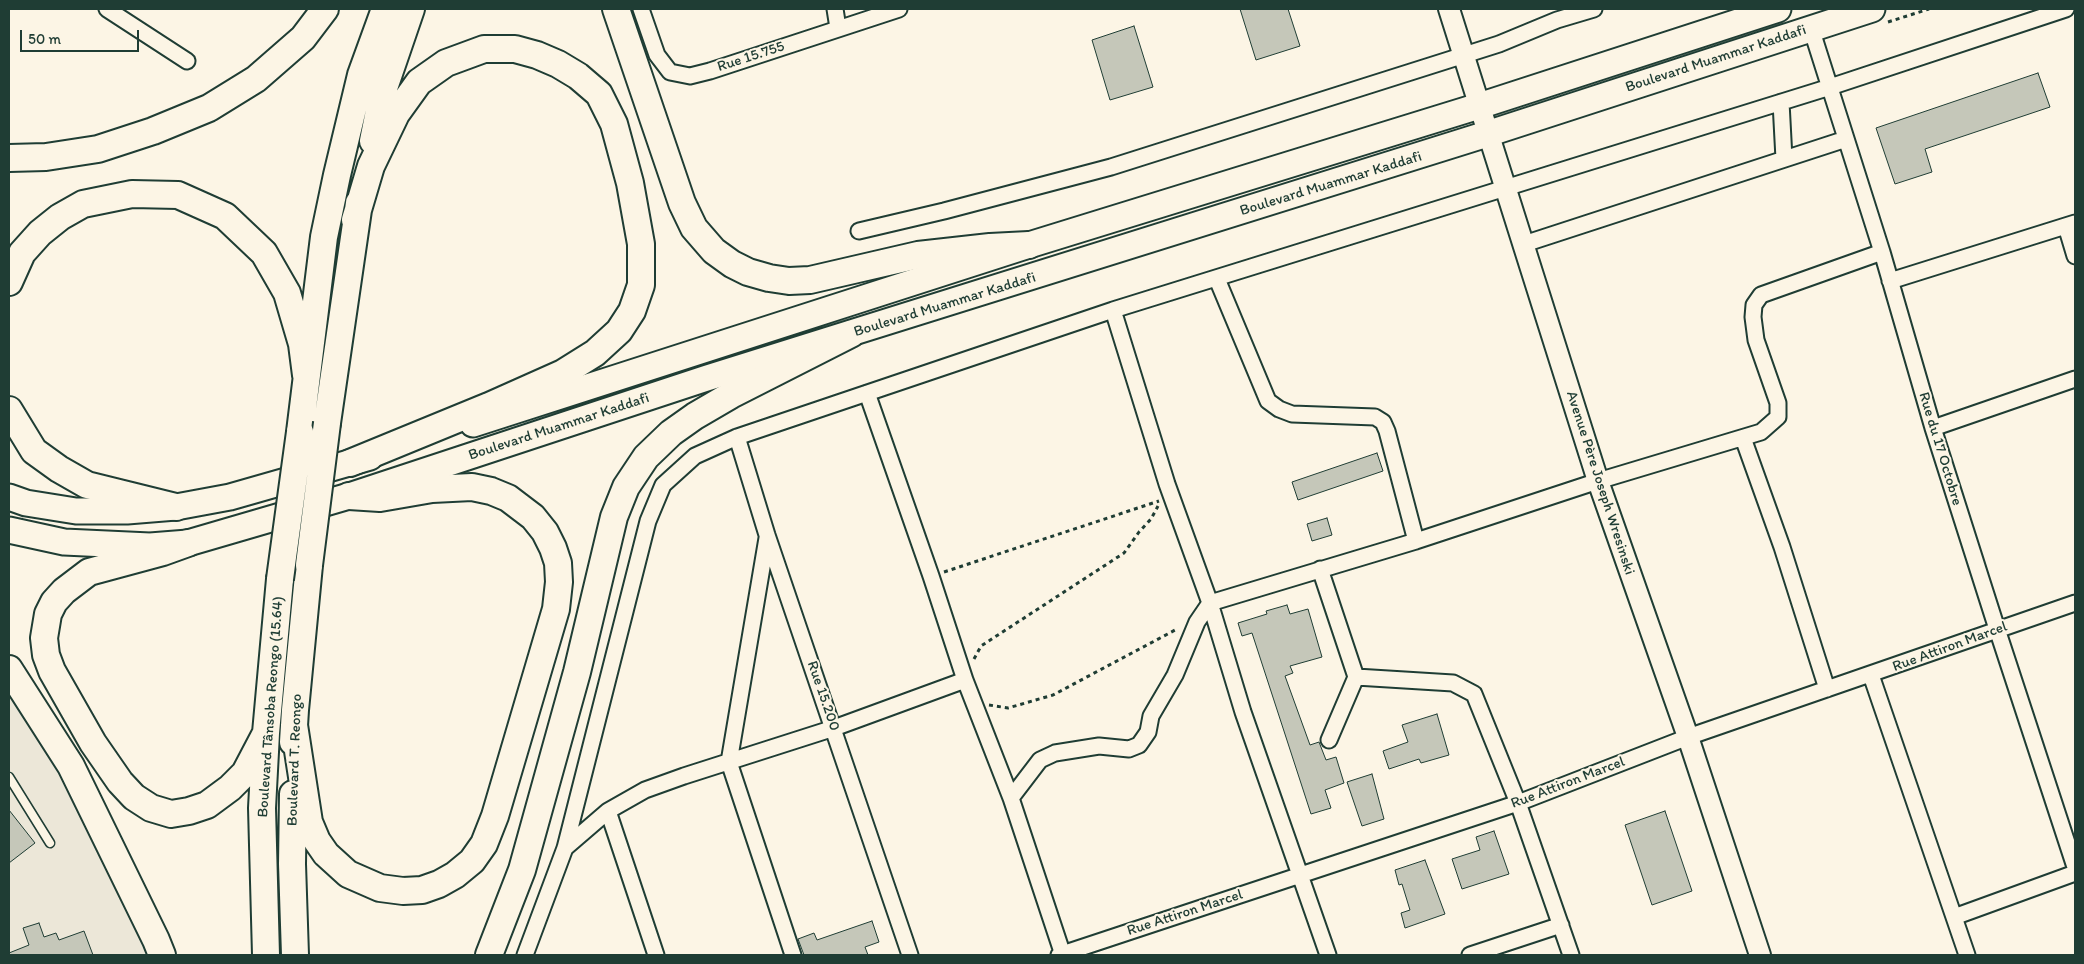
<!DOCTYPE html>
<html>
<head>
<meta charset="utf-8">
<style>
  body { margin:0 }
  #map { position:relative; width:2084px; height:964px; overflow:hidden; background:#fcf5e5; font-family:Itim,sans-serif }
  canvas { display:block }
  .frame { position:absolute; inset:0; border:10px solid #1f3d34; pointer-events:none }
  .scale { position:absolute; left:20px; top:30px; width:119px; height:22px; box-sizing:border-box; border:2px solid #1f3d34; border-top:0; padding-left:6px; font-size:15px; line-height:18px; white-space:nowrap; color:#1f3d34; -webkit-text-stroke:4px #fcf5e5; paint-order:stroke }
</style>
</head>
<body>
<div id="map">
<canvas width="2084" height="964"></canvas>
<div class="frame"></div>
<div class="scale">50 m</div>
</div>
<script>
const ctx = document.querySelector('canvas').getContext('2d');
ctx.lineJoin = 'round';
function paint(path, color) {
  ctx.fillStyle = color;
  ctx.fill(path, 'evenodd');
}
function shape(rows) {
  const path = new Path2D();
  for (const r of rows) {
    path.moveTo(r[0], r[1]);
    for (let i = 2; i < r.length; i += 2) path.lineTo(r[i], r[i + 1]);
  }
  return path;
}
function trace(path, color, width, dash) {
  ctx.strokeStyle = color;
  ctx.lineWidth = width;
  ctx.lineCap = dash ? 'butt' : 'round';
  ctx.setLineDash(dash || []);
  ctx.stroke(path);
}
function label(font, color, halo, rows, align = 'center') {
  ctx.font = font + ' Itim,sans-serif';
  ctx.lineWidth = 4;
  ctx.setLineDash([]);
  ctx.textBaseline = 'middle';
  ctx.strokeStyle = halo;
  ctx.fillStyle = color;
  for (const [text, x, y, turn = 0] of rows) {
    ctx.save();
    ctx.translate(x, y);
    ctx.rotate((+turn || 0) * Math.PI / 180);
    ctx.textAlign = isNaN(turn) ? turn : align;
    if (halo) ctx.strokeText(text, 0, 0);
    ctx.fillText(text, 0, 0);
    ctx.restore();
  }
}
paint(shape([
  [9,674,162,955,9,955]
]), '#ece7d8');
const building = shape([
  [1240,9,1288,9,1300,46,1256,60,1240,9],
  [1134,26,1153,87,1110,100,1092,40,1134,26],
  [2038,73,2050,107,1925,149,1932,172,1895,184,1876,128,2038,73],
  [1377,453,1383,471,1298,500,1292,482,1377,453],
  [1327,518,1332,535,1312,541,1307,524,1327,518],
  [1287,605,1290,614,1308,609,1322,657,1290,666,1293,673,1285,676,1310,745,1319,742,1326,760,1336,757,1344,783,1325,790,1331,808,1311,814,1252,633,1242,636,1238,623,1267,614,1266,611,1287,605],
  [1437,714,1449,755,1421,763,1419,759,1389,769,1383,751,1408,742,1402,725,1437,714],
  [1372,774,1384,819,1362,826,1347,782,1372,774],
  [9,810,35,843,9,863,9,810],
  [1665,811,1692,891,1652,905,1625,825,1665,811],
  [1494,831,1509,874,1462,889,1452,859,1480,850,1476,837,1494,831],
  [1425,860,1445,914,1405,928,1401,913,1410,910,1402,884,1399,885,1395,870,1425,860],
  [872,921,879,942,865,947,868,955,804,955,798,939,814,933,817,940,872,921],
  [39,923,44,937,56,933,59,940,84,931,93,955,9,955,9,953,29,945,23,928,39,923]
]);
paint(building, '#c5c7b9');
trace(building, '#1f3d34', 1);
const service = shape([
  [9,777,50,843]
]);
const minor = shape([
  [107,9,187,61],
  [641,9,657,55,670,72,690,76,710,71,899,9],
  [835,9,838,28],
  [1811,28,1882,252,1933,428,1997,629,2075,867],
  [1781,102,1784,159],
  [2066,226,2075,256],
  [859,231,944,211,1111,167,1499,44,1557,20,1594,9],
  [1524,244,1846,139],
  [1217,279,1268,401,1279,409,1292,414,1375,417,1383,422,1387,431,1416,541],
  [1890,281,2075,223],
  [1113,310,1167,484,1210,603,1243,712,1328,955],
  [867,393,931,576,965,680,1011,798,1063,955],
  [1933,428,2075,379],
  [737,437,767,535,910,955],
  [1743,438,1782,547,1827,689],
  [767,538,729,762,793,955],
  [1320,569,1356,677],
  [1871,675,1967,955],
  [1329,740,1356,677,1453,683,1474,694,1518,803,1571,955],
  [1011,798,1040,760,1055,753,1099,746,1129,749,1139,745,1148,732,1151,716,1175,675,1197,622,1210,603,1416,541,1598,481,1761,432,1778,417,1778,403,1756,340,1753,317,1754,305,1761,295,1882,252],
  [608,811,656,955],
  [565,848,608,811,645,790,684,776,834,728,965,680],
  [1954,917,2075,873],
  [525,955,565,848,648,521,663,485,695,456,737,437,1113,310,1830,87,2066,9],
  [1059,955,1518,803,1688,737,2075,603],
  [1470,955,1561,925]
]);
const tertiary = shape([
  [1449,9,1598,481,1688,737,1760,955]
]);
const primary = shape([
  [473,424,1029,245,1479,106,1778,9],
  [9,497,26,503,76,511,127,511,176,507,230,497,370,457],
  [9,530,64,542,150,546,188,543,349,496,707,378,1487,134,1872,9]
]);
const trunk = shape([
  [616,9,682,203,694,228,714,251,732,264,748,272,769,278,789,281,810,280,918,255,990,247,1029,245],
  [373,141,383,91,411,9],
  [9,158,46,157,98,149,153,131,209,108,256,79,303,38,325,9],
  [9,282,22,253,40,233,60,217,83,204,132,194,178,195,225,216,264,253,287,293,302,344,306,375],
  [9,410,34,451,59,469,87,485,176,507],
  [327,423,359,203],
  [300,432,324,237,337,175,361,75,385,9],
  [350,463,489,406,563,373,595,353,619,331,632,311,641,285,641,244,630,183,614,124,599,94,578,76,558,64,537,55,515,49,484,49,446,63,419,82,396,114,371,166,355,220],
  [188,543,163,552,89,572,64,591,54,602,48,614,44,638,46,655,52,671,93,743,120,782,134,797,151,808,171,814,189,811,207,805,230,788,245,773,266,733],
  [9,669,71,766,156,940,162,955],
  [294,725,309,822,317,841,326,854,348,874,380,888,403,891,422,890,439,884,455,875,472,861,484,844,495,816,556,609,559,582,558,563,553,548,545,532,533,517,508,498,491,491,472,487,432,489,380,498,349,496],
  [293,742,295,710,309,565],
  [293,794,292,864,295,955],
  [266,955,262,808,266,733,280,579],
  [489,955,522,870,577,672,614,517,626,487,646,457,671,433,695,416,731,395,851,334]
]);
trace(service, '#1f3d34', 11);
trace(minor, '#1f3d34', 19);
trace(tertiary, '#1f3d34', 24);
trace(primary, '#1f3d34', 29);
trace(trunk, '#1f3d34', 30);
trace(shape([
  [1888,22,1929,9],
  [944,572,1159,501],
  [974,659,981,646,1124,553,1139,532,1151,519,1158,506],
  [989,705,1008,708,1053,695,1177,629]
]), '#1f3d34', 3, [4, 4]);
trace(service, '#fcf5e5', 8);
trace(minor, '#fcf5e5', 15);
trace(tertiary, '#fcf5e5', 20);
trace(primary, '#fcf5e5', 25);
trace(trunk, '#fcf5e5', 26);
const trunkBridge = shape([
  [309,565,327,423],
  [280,579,300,432]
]);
trace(trunkBridge, '#1f3d34', 30, []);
trace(trunkBridge, '#fcf5e5', 26);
label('15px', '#1f3d34', '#fcf5e5', [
  ["Rue 15.755",751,57,-18],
  ["Boulevard Muammar Kaddafi",1716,59,-18],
  ["Boulevard Muammar Kaddafi",1331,184,-17],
  ["Boulevard Muammar Kaddafi",945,305,-17],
  ["Boulevard Muammar Kaddafi",559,427,-18],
  ["Rue du 17 Octobre",1940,449,73],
  ["Avenue Père Joseph Wresinski",1600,483,72],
  ["Rue Attiron Marcel",1950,647,-20],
  ["Rue 15.200",823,696,71],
  ["Boulevard Tânsoba Reongo (15.64)",271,707,-86],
  ["Boulevard T. Reongo",295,760,-88],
  ["Rue Attiron Marcel",1568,783,-21],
  ["Rue Attiron Marcel",1185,913,-18]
]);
</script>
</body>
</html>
